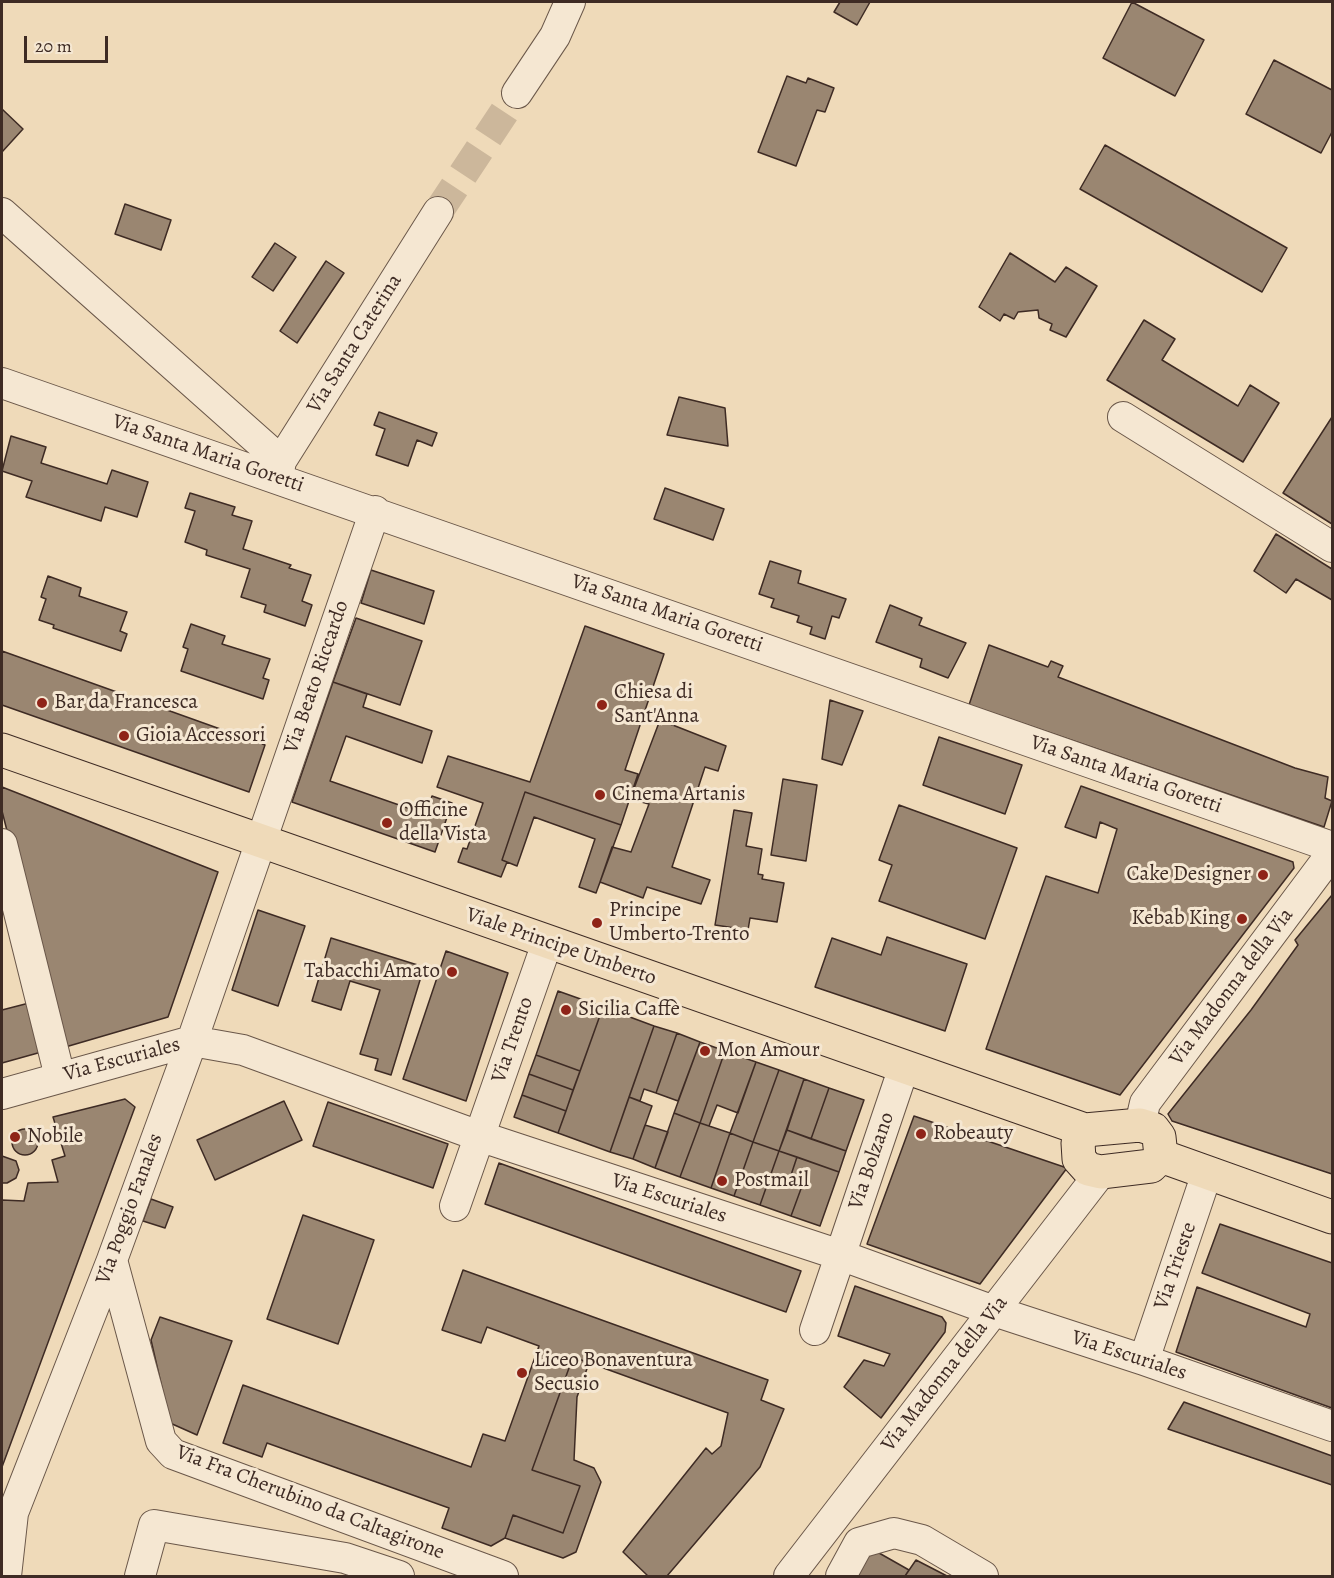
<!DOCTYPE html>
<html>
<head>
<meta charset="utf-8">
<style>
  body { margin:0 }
  #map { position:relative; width:1334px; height:1578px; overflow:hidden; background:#efdab9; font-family:Alegreya,serif }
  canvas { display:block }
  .frame { position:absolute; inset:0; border:3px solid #3e2b24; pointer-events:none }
  .scale { position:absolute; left:24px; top:36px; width:84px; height:27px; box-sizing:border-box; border:3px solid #3e2b24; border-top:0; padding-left:8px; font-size:18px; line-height:21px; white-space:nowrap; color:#3e2b24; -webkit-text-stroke:4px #f5e7d2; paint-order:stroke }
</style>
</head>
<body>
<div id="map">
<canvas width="1334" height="1578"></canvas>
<div class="frame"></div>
<div class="scale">20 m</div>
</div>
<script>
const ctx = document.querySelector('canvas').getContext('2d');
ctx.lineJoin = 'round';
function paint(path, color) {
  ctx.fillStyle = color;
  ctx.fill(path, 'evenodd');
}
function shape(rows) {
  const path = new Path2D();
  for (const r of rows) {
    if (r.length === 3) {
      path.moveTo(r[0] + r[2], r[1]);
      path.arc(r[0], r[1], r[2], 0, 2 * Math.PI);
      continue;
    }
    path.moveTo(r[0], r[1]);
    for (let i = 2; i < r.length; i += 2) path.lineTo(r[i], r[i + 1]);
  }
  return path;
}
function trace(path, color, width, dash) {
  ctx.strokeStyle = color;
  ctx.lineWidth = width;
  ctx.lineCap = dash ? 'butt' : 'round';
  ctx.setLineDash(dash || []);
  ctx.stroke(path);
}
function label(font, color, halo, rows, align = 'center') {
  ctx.font = font + ' Alegreya,serif';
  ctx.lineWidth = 6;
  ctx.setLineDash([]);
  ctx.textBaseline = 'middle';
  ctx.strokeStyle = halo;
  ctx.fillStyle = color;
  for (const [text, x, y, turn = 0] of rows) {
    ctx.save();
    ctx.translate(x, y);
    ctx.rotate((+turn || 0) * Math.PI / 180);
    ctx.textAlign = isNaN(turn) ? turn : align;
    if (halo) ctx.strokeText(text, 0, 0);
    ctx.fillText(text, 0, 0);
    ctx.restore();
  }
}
const building = shape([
  [840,2,870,2,857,25,834,12,840,2],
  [1132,2,1204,40,1175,96,1103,58,1132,2],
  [1274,60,1332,90,1332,132,1321,153,1246,114,1274,60],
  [787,76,806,83,808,78,834,88,825,112,817,110,796,166,758,152,787,76],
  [2,109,23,129,2,152,2,109],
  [1105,145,1287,248,1262,292,1080,189,1105,145],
  [125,204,171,220,161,250,115,234,125,204],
  [275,243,296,257,273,291,252,277,275,243],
  [1010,253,1055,282,1066,267,1097,286,1066,337,1050,330,1052,324,1039,318,1038,310,1018,312,1014,319,1004,314,1000,321,979,307,1010,253],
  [326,261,344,273,297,343,280,331,326,261],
  [1144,320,1175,339,1162,360,1238,406,1250,385,1279,403,1243,462,1107,380,1144,320],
  [679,397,725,408,728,446,667,435,679,397],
  [379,412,437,433,432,446,417,440,408,466,376,455,385,429,374,425,379,412],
  [1332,417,1332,524,1283,493,1332,417],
  [11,436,46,447,41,463,107,484,112,470,148,482,137,517,105,507,101,521,26,497,32,481,2,471,11,436],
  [665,488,724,509,713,540,654,519,665,488],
  [190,493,235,507,232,515,252,521,243,549,291,565,289,568,311,575,302,601,312,605,305,626,264,612,266,605,241,597,250,569,206,555,207,550,185,542,195,511,185,508,190,493],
  [1276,534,1332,569,1332,600,1296,579,1286,593,1254,571,1276,534],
  [770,561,801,571,798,583,846,599,839,618,832,616,825,639,810,634,812,627,797,622,799,616,771,607,774,599,759,594,770,561],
  [371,570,434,591,424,624,361,603,371,570],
  [48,576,81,588,79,596,127,612,120,631,127,634,121,651,53,628,54,625,39,620,46,599,41,597,48,576],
  [890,605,922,618,919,625,966,643,948,678,920,667,922,659,876,642,890,605],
  [356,618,422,641,400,705,333,682,356,618],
  [191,624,225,636,222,644,270,659,263,678,269,680,263,699,181,671,188,649,183,647,191,624],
  [585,626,664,654,625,770,638,774,621,825,525,792,502,860,507,862,501,877,458,862,463,848,467,849,483,803,437,787,448,756,530,782,585,626],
  [989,645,1048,667,1051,661,1063,666,1058,677,1295,768,1328,777,1325,798,1332,801,1324,827,969,705,989,645],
  [2,651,265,745,249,792,2,705,2,651],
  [333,682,367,694,363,707,432,731,422,763,346,736,330,781,425,814,432,796,452,803,435,852,292,802,333,682],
  [830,700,863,711,842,765,822,759,830,700],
  [660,720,726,746,718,771,705,767,672,867,710,880,701,904,647,887,643,898,600,882,612,847,631,852,649,804,630,799,660,720],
  [939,737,1022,765,1005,814,923,785,939,737],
  [783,779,817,785,806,861,771,855,783,779],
  [1081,786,1293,862,1294,868,1120,1095,986,1049,1046,876,1098,893,1117,829,1100,822,1096,838,1065,827,1081,786],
  [2,787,218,872,168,1017,62,1048,2,811,2,787],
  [525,792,621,825,596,893,579,887,595,839,534,817,517,866,502,860,525,792],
  [899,805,1017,848,985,939,879,901,892,865,879,860,899,805],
  [734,810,752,813,746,846,762,849,758,874,763,875,762,879,784,883,777,922,750,918,748,930,715,925,734,810],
  [1332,895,1332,1174,1172,1121,1168,1114,1251,1010,1298,945,1295,940,1332,895],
  [258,910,305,926,278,1006,232,990,258,910],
  [887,937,967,964,945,1031,815,987,832,938,881,955,887,937],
  [331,938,424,967,391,1075,375,1070,378,1059,360,1054,380,990,350,981,341,1010,312,1001,331,938],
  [446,951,508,973,466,1101,403,1079,446,951],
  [558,991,603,1007,580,1071,536,1055,558,991],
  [33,1002,45,1051,2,1063,2,1010,33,1002],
  [603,1007,654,1026,610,1152,558,1133,603,1007],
  [654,1026,677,1033,656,1093,644,1089,640,1101,629,1097,654,1026],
  [677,1033,700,1042,678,1101,656,1093,677,1033],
  [700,1042,725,1051,700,1123,674,1113,700,1042],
  [725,1051,756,1062,738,1113,717,1105,709,1126,700,1123,725,1051],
  [536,1055,580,1071,573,1090,529,1074,536,1055],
  [756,1062,779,1070,753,1142,730,1133,756,1062],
  [779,1070,804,1079,779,1151,753,1142,779,1070],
  [529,1074,573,1090,566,1111,522,1095,529,1074],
  [804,1079,829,1088,811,1139,787,1130,804,1079],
  [829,1088,864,1100,846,1151,811,1139,829,1088],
  [522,1095,566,1111,558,1133,514,1117,522,1095],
  [629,1097,652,1106,633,1159,610,1152,629,1097],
  [125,1099,135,1107,2,1467,2,1200,24,1201,28,1183,58,1182,52,1160,65,1156,53,1117,125,1099],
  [284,1101,302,1140,215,1180,197,1140,284,1101],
  [328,1102,448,1144,433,1188,313,1146,328,1102],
  [674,1113,700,1123,680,1177,655,1168,674,1113],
  [914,1116,1067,1168,980,1284,867,1244,914,1116],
  [700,1123,730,1133,711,1188,680,1177,700,1123],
  [645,1125,668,1132,655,1168,633,1159,645,1125],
  [25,1142,13],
  [787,1130,846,1151,839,1172,779,1151,787,1130],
  [730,1133,753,1142,734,1196,711,1188,730,1133],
  [753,1142,779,1151,760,1205,734,1196,753,1142],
  [779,1151,797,1157,789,1181,802,1186,791,1216,760,1205,779,1151],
  [2,1156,16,1161,19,1170,16,1178,7,1183,2,1183,2,1156],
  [797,1157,839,1172,820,1226,791,1216,802,1186,789,1181,797,1157],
  [499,1163,801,1271,786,1312,485,1204,499,1163],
  [151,1199,173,1207,165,1228,143,1221,151,1199],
  [303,1215,374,1240,338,1344,267,1319,303,1215],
  [1220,1224,1332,1263,1332,1408,1176,1352,1197,1287,1306,1327,1310,1314,1202,1273,1220,1224],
  [463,1270,768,1380,761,1400,784,1409,760,1467,667,1576,648,1576,623,1552,706,1448,712,1454,721,1446,728,1413,573,1357,532,1470,580,1486,563,1533,513,1515,505,1538,491,1546,442,1528,449,1508,267,1443,262,1457,223,1443,243,1385,471,1467,483,1434,505,1441,539,1346,487,1327,481,1343,442,1330,463,1270],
  [855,1286,942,1317,946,1323,945,1332,881,1418,844,1387,864,1360,884,1366,890,1354,838,1336,855,1286],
  [160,1317,232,1341,197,1435,170,1423,151,1340,160,1317],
  [573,1357,589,1363,577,1397,574,1460,594,1468,601,1482,576,1552,563,1558,505,1538,513,1515,563,1533,580,1486,532,1470,573,1357],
  [1184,1402,1332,1456,1332,1485,1168,1429,1184,1402],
  [872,1549,909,1570,905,1576,858,1576,872,1549],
  [916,1560,947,1576,905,1576,916,1560]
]);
paint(building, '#9a8671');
trace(building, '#3e2b24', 1.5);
trace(shape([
  [438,212,517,93]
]), '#ccb79b', 30, [30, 15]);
const minor = shape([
  [517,93,555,36,570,2],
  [2,213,281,461],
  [2,383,1332,847],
  [1123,417,1332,547],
  [278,478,281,461,438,212],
  [2,844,60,1077],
  [2,1094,192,1041,243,1050,479,1136,840,1255,994,1311,1144,1360,1332,1426],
  [1140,1125,1145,1103,1332,853],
  [455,1206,547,943],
  [112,1260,161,1441,173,1454,503,1576],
  [815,1330,904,1067],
  [1144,1360,1207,1173],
  [6,1576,13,1513,112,1260,192,1041,375,511],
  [140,1576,154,1525,345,1558,399,1576],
  [789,1576,1101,1172],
  [841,1576,859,1543,894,1533,922,1540,983,1576]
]);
const major = shape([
  [2,750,1085,1130,1140,1125,1153,1129,1159,1137,1161,1156,1151,1166,1101,1172,1088,1169,1079,1159,1078,1143,1085,1130],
  [1161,1156,1332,1217]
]);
trace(minor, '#6a5749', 32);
trace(major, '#3e2b24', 35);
trace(minor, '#f5e7d2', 30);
trace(major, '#efdab9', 33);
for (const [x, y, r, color] of [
  [42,703,6,"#8f2418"],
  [602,705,6,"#8f2418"],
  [124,736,6,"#8f2418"],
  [600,795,6,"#8f2418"],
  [387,823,6,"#8f2418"],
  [1263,875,6,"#8f2418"],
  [1242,919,6,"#8f2418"],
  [597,923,6,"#8f2418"],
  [452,972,6,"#8f2418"],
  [566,1010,6,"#8f2418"],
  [705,1051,6,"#8f2418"],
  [921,1134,6,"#8f2418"],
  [15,1137,6,"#8f2418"],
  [722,1181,6,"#8f2418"],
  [522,1373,6,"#8f2418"]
]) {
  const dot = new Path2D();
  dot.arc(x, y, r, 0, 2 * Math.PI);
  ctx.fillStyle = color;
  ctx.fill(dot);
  trace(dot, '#f5e7d2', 2);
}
label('21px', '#3e2b24', '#f5e7d2', [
  ["Via Santa Caterina",355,344,-58],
  ["Via Santa Maria Goretti",208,454,19],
  ["Via Santa Maria Goretti",667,614,19],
  ["Via Beato Riccardo",317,677,-71],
  ["Via Santa Maria Goretti",1126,775,19],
  ["Viale Principe Umberto",561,947,19],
  ["Via Madonna della Via",1232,987,-53],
  ["Via Trento",513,1040,-71],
  ["Via Escuriales",122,1060,-15],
  ["Via Bolzano",872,1161,-71],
  ["Via Escuriales",669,1199,18],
  ["Via Poggio Fanales",130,1209,-70],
  ["Via Trieste",1176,1266,-71],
  ["Via Escuriales",1129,1356,18],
  ["Via Madonna della Via",945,1374,-52],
  ["Via Fra Cherubino da Caltagirone",310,1503,21]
]);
label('21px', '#3e2b24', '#f5e7d2', [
  ["Chiesa di",614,693],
  ["Sant'Anna",614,717],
  ["Bar da Francesca",54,703],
  ["Gioia Accessori",136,736],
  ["Cinema Artanis",612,795],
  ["Officine",399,811],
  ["della Vista",399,835],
  ["Cake Designer",1251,875,"right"],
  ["Principe",609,911],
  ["Umberto-Trento",609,935],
  ["Kebab King",1230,919,"right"],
  ["Tabacchi Amato",440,972,"right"],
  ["Sicilia Caffè",578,1010],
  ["Mon Amour",717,1051],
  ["Robeauty",933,1134],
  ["Nobile",27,1137],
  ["Postmail",734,1181],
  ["Liceo Bonaventura",534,1361],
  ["Secusio",534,1385]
], 'left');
</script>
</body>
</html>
